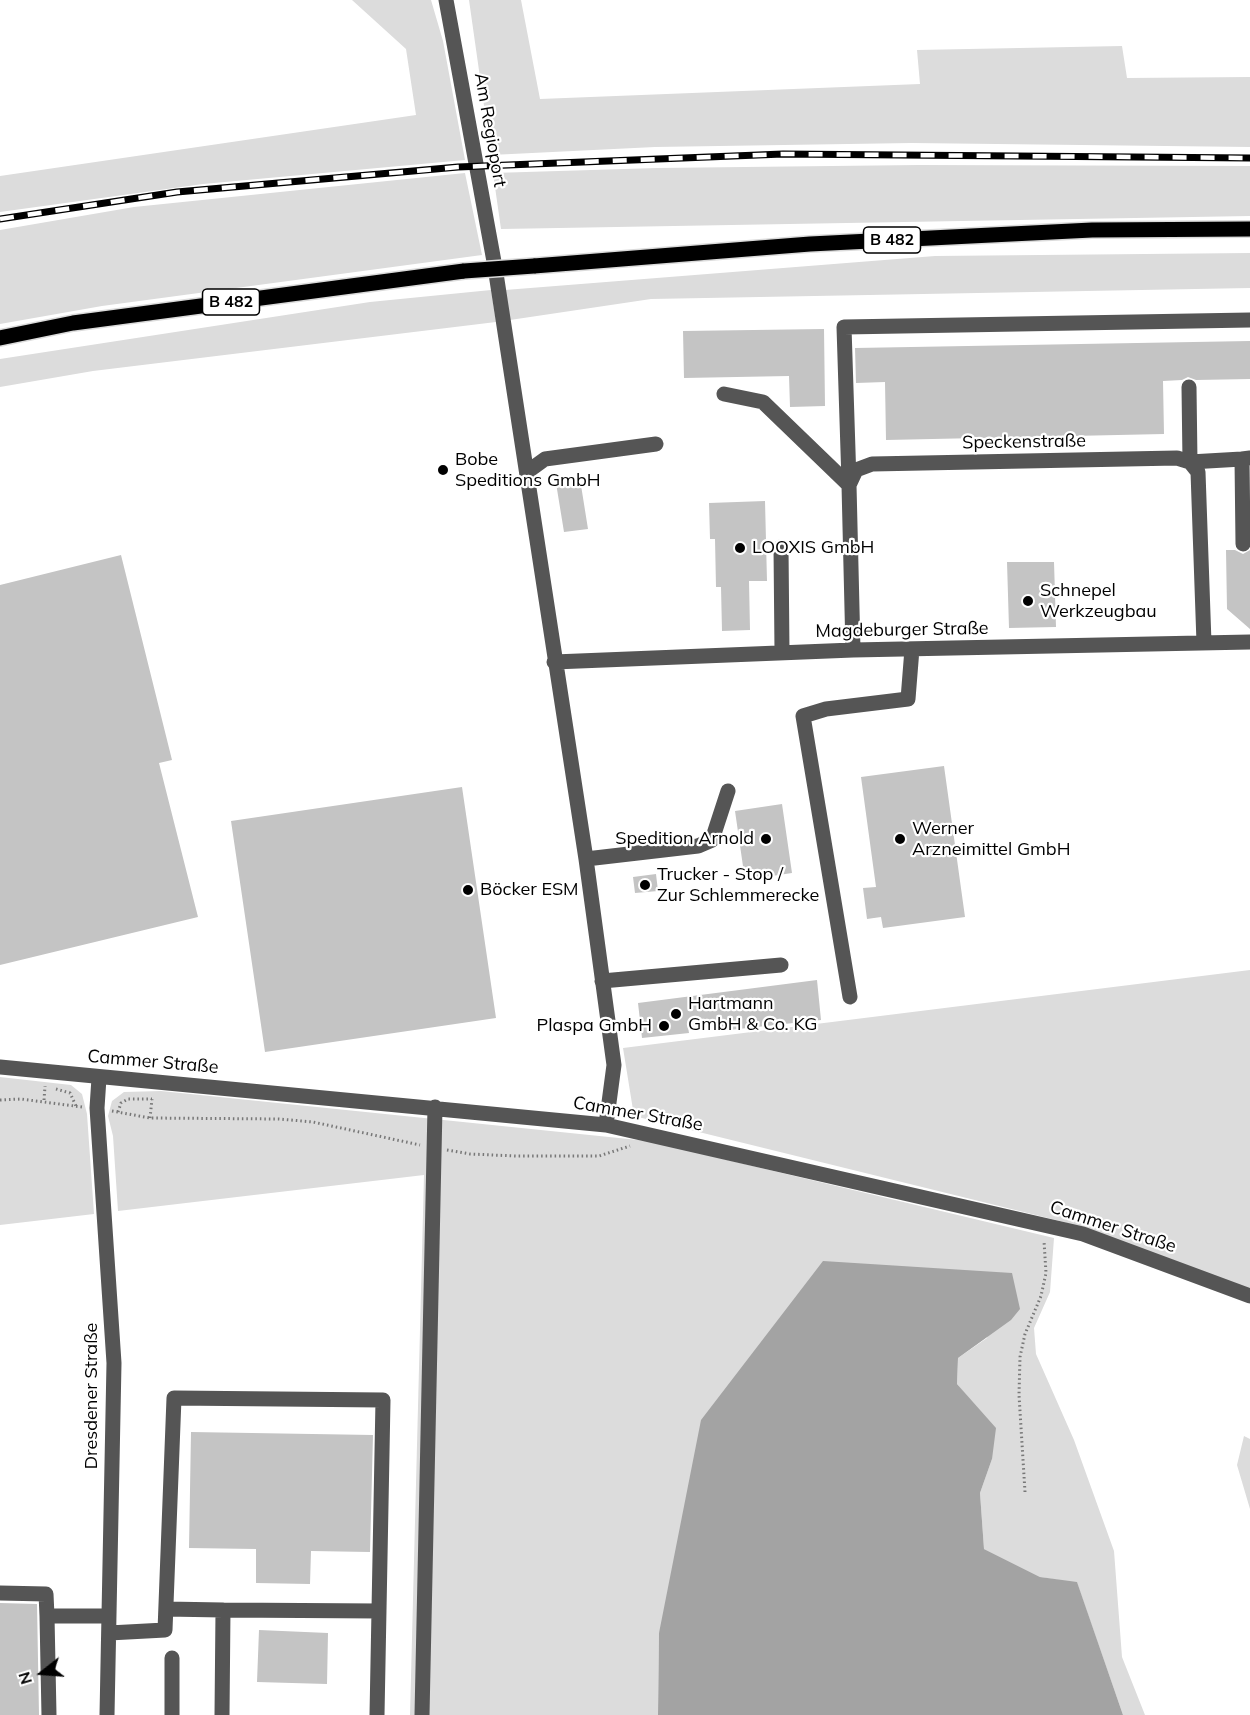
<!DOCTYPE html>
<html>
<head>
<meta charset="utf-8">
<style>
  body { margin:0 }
  #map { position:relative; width:1250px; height:1715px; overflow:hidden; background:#fff; font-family:Mulish,sans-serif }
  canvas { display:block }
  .north { position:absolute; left:12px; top:1643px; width:60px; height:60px; -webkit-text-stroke:4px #fff; paint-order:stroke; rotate:253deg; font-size:16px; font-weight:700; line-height:24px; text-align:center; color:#000 }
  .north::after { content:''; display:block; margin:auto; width:21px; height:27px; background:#000; clip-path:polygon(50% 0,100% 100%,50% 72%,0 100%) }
</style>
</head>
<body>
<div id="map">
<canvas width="1250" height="1715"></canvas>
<div class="north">N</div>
</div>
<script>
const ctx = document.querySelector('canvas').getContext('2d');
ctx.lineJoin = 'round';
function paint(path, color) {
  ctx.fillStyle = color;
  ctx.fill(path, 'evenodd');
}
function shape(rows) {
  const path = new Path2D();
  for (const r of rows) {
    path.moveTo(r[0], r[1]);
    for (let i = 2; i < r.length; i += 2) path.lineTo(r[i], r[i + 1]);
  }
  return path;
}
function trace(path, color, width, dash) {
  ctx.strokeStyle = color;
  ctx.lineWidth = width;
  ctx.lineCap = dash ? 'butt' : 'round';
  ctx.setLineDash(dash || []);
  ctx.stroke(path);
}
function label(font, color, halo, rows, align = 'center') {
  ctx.font = font + ' Mulish,sans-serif';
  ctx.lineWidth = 4.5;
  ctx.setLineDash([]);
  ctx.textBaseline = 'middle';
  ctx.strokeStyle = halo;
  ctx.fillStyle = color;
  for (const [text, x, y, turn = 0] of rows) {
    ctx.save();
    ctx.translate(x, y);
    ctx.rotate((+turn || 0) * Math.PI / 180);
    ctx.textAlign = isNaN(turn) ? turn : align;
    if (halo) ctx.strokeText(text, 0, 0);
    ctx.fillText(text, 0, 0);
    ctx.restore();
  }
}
paint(shape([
  [352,0,431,0,443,41,465,160,203,184,0,212,0,176,416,115,406,49],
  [469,0,521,0,540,99,920,84,917,50,1122,46,1127,78,1250,77,1250,147,912,143,655,147,491,155],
  [919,165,1250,166,1250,216,501,229,493,173,657,168],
  [465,173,482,255,102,306,0,324,0,230,134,207],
  [1250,253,1250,288,651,299,510,320,505,290,935,256],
  [491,290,496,322,93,371,0,387,0,359,370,302],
  [1250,970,1250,1289,1064,1222,634,1116,623,1048],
  [0,1077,71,1085,82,1094,87,1114,94,1214,0,1225],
  [161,1091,648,1141,1054,1238,1050,1292,1034,1328,1036,1354,1074,1440,1114,1551,1122,1657,1145,1715,1123,1715,1077,1583,1040,1577,984,1549,980,1493,992,1459,975,1406,957,1384,958,1358,987,1338,1012,1273,659,1633,658,1715,410,1715,424,1175,118,1211,113,1136,108,1116,112,1101,124,1092],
  [1244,1436,1250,1439,1250,1509,1237,1465]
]), '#dcdcdc');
paint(shape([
  [823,1261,1012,1273,1020,1309,1011,1320,958,1358,957,1384,996,1428,992,1459,980,1493,984,1549,1040,1577,1077,1582,1123,1715,658,1715,659,1633,701,1420]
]), '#a3a3a3');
paint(shape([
  [824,329,825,406,790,407,789,376,684,378,683,331],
  [1250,341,1250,379,1196,380,1188,377,1182,380,1163,381,1164,434,886,440,885,382,856,383,855,348],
  [580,479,588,529,564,532,556,483],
  [765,501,767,581,749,581,750,630,722,631,721,587,716,587,715,539,710,539,709,503],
  [1226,550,1235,550,1243,554,1250,550,1250,629,1227,609],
  [121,555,172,760,159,763,198,917,0,965,0,585],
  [1007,562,1054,562,1056,627,1009,628],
  [944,766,965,917,883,928,881,917,867,919,863,888,876,887,861,777],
  [462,787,496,1018,265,1052,231,821],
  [782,804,792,873,745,880,735,811],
  [656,874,658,891,635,893,633,877],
  [817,980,821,1020,720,1031,720,1024,688,1027,689,1033,642,1038,638,1003],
  [191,1432,373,1435,370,1552,311,1551,310,1584,256,1583,256,1549,189,1548],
  [0,1603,37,1604,39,1715,0,1715],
  [259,1630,328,1633,327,1684,257,1682]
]), '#c4c4c4');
const major = shape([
  [534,266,810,244,1092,230,1250,229],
  [0,338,73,323,464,271]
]);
trace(major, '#dbdbdb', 18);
trace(shape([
  [56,1089,70,1093,76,1106],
  [0,1100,21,1099,82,1107],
  [44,1100,45,1086],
  [112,1111,150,1118,279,1119,313,1122,420,1145],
  [118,1112,121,1103,128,1099,152,1099],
  [150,1118,152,1099],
  [447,1150,470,1154,516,1156,599,1156,630,1146],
  [1025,1492,1019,1395,1020,1357,1025,1334,1041,1296,1046,1273,1044,1241]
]), '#777', 3, [1.5, 3]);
trace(shape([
  [446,0,495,267,586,859,614,1065,606,1125],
  [1189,387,1190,462,1242,459],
  [724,394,763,402,849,485],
  [527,472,545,459,656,444],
  [849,482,844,327,1250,320],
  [1243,544,1242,459,1250,458],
  [781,547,782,652],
  [853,650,849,485,856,470,872,464,1177,458,1190,462,1198,472,1204,643],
  [554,662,853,650,1250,642],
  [586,859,698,846,712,840,728,791],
  [602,981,781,965],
  [850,997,803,716,826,709,908,699,912,649],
  [0,1067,606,1125,1083,1234,1250,1296],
  [99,1078,97,1108,114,1363,107,1715],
  [0,1593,46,1594,47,1616],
  [166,1609,223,1610],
  [109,1633,165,1630,174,1398,383,1400,377,1715],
  [49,1715,47,1616,109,1616],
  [172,1715,172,1658],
  [222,1715,223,1610,379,1611],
  [422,1715,435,1107]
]), '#555', 15);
trace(major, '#000', 15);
const rail = shape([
  [0,219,177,192,458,167,783,154,1250,158]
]);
trace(rail, '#000', 7);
trace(rail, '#fff', 4.5, [14]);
const majorBridge = shape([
  [464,271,534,266]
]);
trace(majorBridge, '#dbdbdb', 18, []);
trace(majorBridge, '#000', 15);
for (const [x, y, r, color] of [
  [443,470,6,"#000"],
  [740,548,6,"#000"],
  [1028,601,6,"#000"],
  [766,839,6,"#000"],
  [900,839,6,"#000"],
  [645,885,6,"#000"],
  [468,890,6,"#000"],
  [676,1014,6,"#000"],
  [664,1026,6,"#000"]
]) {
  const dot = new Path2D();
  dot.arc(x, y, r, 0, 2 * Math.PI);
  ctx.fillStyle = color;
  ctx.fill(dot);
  trace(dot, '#fff', 2);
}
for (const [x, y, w] of [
  [892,240,57],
  [231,302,57]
]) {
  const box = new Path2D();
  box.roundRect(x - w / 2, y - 13, w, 26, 4.5);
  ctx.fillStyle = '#fff';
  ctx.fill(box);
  trace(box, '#000', 1.5);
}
label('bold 16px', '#000', null, [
  ["B 482",892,240],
  ["B 482",231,302]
]);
label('18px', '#000', '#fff', [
  ["Am Regioport",490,130,80],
  ["Speckenstraße",1024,442,-1],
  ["Magdeburger Straße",902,630,-1],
  ["Cammer Straße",153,1062,5],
  ["Cammer Straße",638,1114,10],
  ["Cammer Straße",1113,1227,18],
  ["Dresdener Straße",92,1396,-90]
]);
label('18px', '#000', '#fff', [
  ["Bobe",455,460],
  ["Speditions GmbH",455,481],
  ["LOOXIS GmbH",752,548],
  ["Schnepel",1040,591],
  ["Werkzeugbau",1040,612],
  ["Werner",912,829],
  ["Arzneimittel GmbH",912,850],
  ["Spedition Arnold",754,839,"right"],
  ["Trucker - Stop /",657,875],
  ["Zur Schlemmerecke",657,896],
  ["Böcker ESM",480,890],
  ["Hartmann",688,1004],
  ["GmbH & Co. KG",688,1025],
  ["Plaspa GmbH",652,1026,"right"]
], 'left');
</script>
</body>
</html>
